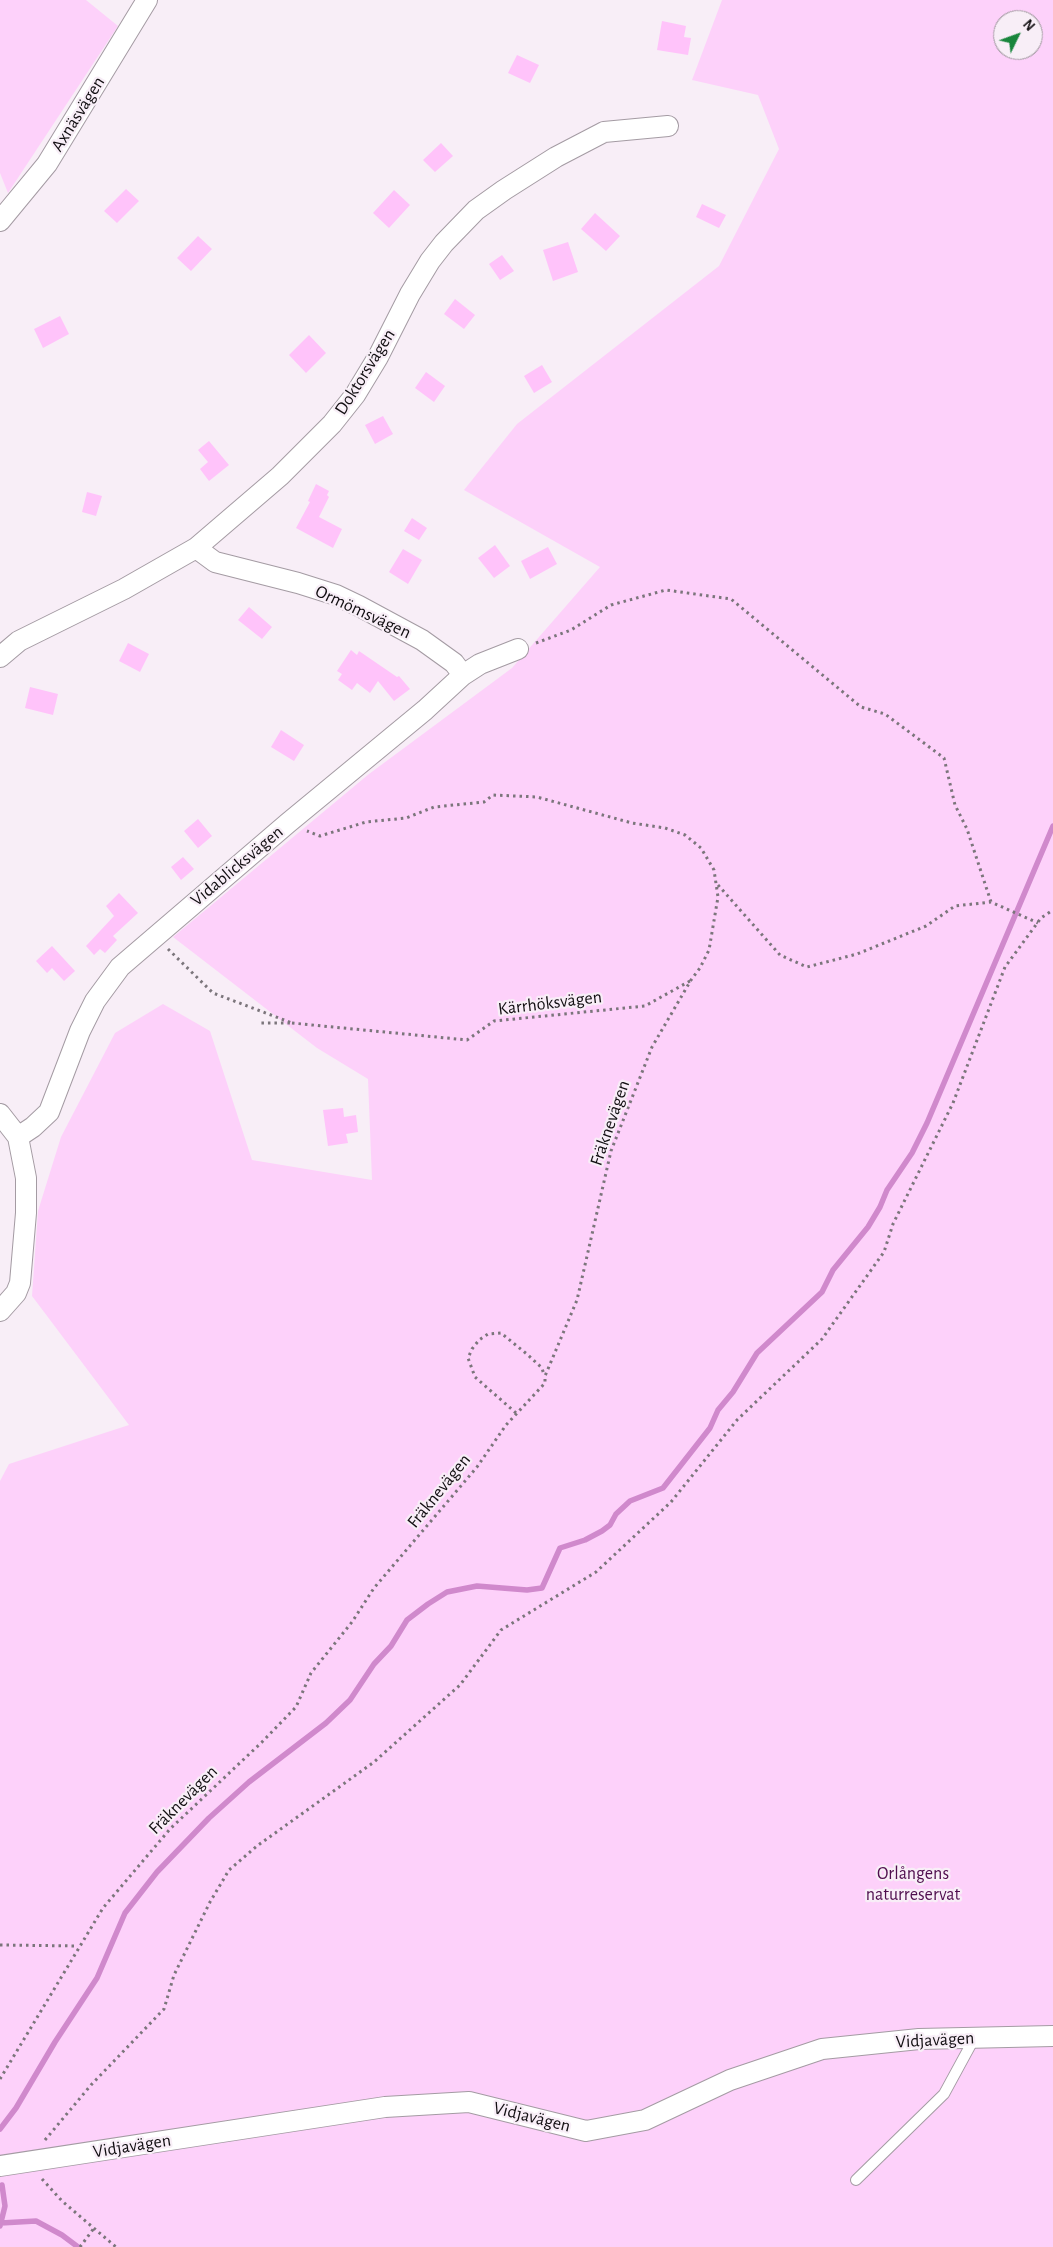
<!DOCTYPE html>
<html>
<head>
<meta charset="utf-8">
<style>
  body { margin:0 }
  #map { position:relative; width:1053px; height:2247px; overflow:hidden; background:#f8eef7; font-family:"Alegreya Sans",sans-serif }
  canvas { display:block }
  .north { position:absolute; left:993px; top:10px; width:50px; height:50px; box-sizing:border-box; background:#f8eef7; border:1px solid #9c949b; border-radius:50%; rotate:48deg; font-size:14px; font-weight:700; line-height:20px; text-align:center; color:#110e11 }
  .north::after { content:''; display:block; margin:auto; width:18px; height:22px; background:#19853c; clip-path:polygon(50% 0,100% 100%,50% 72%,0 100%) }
</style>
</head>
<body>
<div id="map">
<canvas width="1053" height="2247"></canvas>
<div class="north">N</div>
</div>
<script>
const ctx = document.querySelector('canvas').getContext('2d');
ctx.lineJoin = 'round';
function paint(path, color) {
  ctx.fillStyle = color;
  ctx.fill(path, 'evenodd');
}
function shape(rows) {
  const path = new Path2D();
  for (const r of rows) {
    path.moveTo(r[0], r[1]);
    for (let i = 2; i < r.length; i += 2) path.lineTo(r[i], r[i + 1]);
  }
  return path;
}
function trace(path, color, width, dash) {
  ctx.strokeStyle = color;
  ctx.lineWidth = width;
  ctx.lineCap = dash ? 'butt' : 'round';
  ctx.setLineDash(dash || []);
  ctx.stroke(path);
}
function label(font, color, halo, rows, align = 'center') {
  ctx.font = font + ' "Alegreya Sans",sans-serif';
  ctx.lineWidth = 4.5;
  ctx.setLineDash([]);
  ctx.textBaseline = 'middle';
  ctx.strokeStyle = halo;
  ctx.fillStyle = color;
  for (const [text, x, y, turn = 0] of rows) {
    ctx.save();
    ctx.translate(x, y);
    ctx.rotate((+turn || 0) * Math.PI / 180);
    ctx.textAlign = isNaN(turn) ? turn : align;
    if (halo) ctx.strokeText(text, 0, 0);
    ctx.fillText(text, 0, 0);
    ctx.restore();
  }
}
paint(shape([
  [0,0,86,0,118,26,8,193,0,173],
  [722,0,1053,0,1053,2247,0,2247,0,1481,9,1464,129,1425,32,1296,38,1211,61,1137,115,1033,163,1004,210,1031,252,1160,372,1180,368,1079,317,1048,173,937,369,774,512,668,600,567,464,490,517,424,719,266,779,149,758,95,692,80],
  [1003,20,1033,20,1033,50,1003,50]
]), '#fdd1fa');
trace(shape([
  [0,2129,16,2108,55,2042,97,1978,125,1913,157,1872,209,1818,249,1782,326,1723,350,1700,374,1664,391,1646,407,1620,428,1604,447,1592,477,1586,527,1590,542,1588,560,1548,585,1540,602,1531,610,1525,616,1514,630,1501,663,1488,710,1428,718,1410,733,1392,757,1353,822,1292,833,1270,868,1227,880,1207,887,1190,912,1153,927,1123,1053,826],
  [1,2223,36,2221,62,2235,78,2247],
  [0,2226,5,2206,2,2185]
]), '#d089cc', 5.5);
paint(shape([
  [662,21,686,26,684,37,691,38,688,55,657,50],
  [517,55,539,65,530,83,508,73],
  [441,143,453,156,435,172,423,160],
  [126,189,139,201,117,223,104,211],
  [394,190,410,205,389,228,373,213],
  [702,204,726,215,719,228,696,217],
  [595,213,620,236,606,251,581,229],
  [198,236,212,249,191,271,177,258],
  [568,242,578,272,553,281,543,250],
  [502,255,514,271,500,280,489,264],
  [455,299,475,315,464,329,444,314],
  [60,316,69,334,43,348,34,329],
  [309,335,326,353,306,373,289,355],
  [542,365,552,382,534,393,524,376],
  [426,372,445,386,434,402,415,388],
  [383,416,393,434,375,444,365,425],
  [209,441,229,465,209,481,200,469,208,462,198,450],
  [316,484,329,491,327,495,329,497,319,517,342,529,333,548,296,528,310,502,308,501],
  [87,492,102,496,96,516,82,512],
  [412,518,427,528,419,540,404,531],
  [495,545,510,566,494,578,478,558],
  [548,547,557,564,530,579,521,561],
  [403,549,422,560,408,584,389,572],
  [249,607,272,627,262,639,238,620],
  [128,643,149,654,140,672,119,661],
  [351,650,357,655,359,651,397,677,399,676,410,689,394,701,378,681,370,693,357,683,352,690,338,680,342,674,337,671],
  [30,687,58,694,53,715,25,708],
  [281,730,304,745,294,761,271,747],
  [198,819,212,836,198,848,184,831],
  [183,857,194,869,181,880,171,867],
  [119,893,138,913,113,936,117,940,105,953,100,949,94,955,86,946,114,916,106,906],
  [52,946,75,971,64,981,52,968,47,973,36,961],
  [343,1108,344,1117,356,1115,358,1132,346,1134,348,1143,328,1146,323,1110]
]), '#ffc3fa');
const lane = shape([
  [856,2180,944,2094,975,2037]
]);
const street = shape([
  [0,221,47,164,147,0],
  [196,548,215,562,298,583,336,595,359,606,422,640,454,663,463,675],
  [0,657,19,641,124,589,196,548,280,476,332,424,355,395,378,357,410,294,430,261,444,243,476,210,504,190,556,157,604,132,668,126],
  [0,1114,18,1137,26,1178,26,1213,20,1283,16,1293,0,1311],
  [18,1137,33,1127,49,1112,80,1031,95,1001,120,967,288,823,425,710,463,675,480,664,518,649],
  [0,2166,385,2107,469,2102,586,2131,645,2120,730,2080,822,2049,919,2039,1053,2036]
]);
trace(lane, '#a49ba3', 12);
trace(street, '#a49ba3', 22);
trace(shape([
  [536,643,571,630,611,605,666,590,731,599,861,707,885,714,944,758,955,805,967,829,991,902],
  [718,885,780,955,807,967,857,954,926,926,955,906,991,902,1038,923],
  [168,949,213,993,292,1023,258,1023],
  [292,1023,467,1040,494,1021,645,1006,690,981],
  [516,1413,475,1377,468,1358,472,1349,479,1340,488,1334,501,1333,528,1355,542,1368,544,1375],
  [0,1945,78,1946],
  [0,2079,103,1908,170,1829,262,1742,296,1707,311,1673,352,1622,374,1588,477,1467,506,1425,545,1383,545,1376,577,1300,611,1151,652,1047,691,980,700,968,709,950,718,897,714,870,701,848,685,835,665,828,632,823,537,797,493,795,484,802,434,807,406,818,366,822,320,836,307,831],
  [45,2140,91,2085,164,2009,174,1975,210,1902,229,1870,257,1846,374,1762,460,1685,501,1630,596,1572,671,1502,737,1420,822,1339,884,1252,893,1224,953,1103,1005,967,1041,918,1053,910],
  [42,2179,62,2201,116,2247],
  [80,2247,94,2228]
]), '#7b757b', 3, [2.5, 4]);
trace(lane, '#fff', 10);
trace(street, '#fff', 20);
label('18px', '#110e11', '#f8eef7', [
  ["Axnäsvägen",78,114,-58],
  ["Doktorsvägen",365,372,-58],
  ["Ormömsvägen",363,612,25],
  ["Vidablicksvägen",237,866,-40],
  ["Kärrhöksvägen",550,1003,-7],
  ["Fräknevägen",610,1123,-71],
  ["Fräknevägen",439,1491,-51],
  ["Fräknevägen",183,1800,-45],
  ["Vidjavägen",935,2040,-3],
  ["Vidjavägen",532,2117,14],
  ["Vidjavägen",132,2146,-9]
]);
label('18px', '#4f0e4e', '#f8eef7', [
  ["Orlångens",913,1874],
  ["naturreservat",913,1895]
]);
</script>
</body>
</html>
